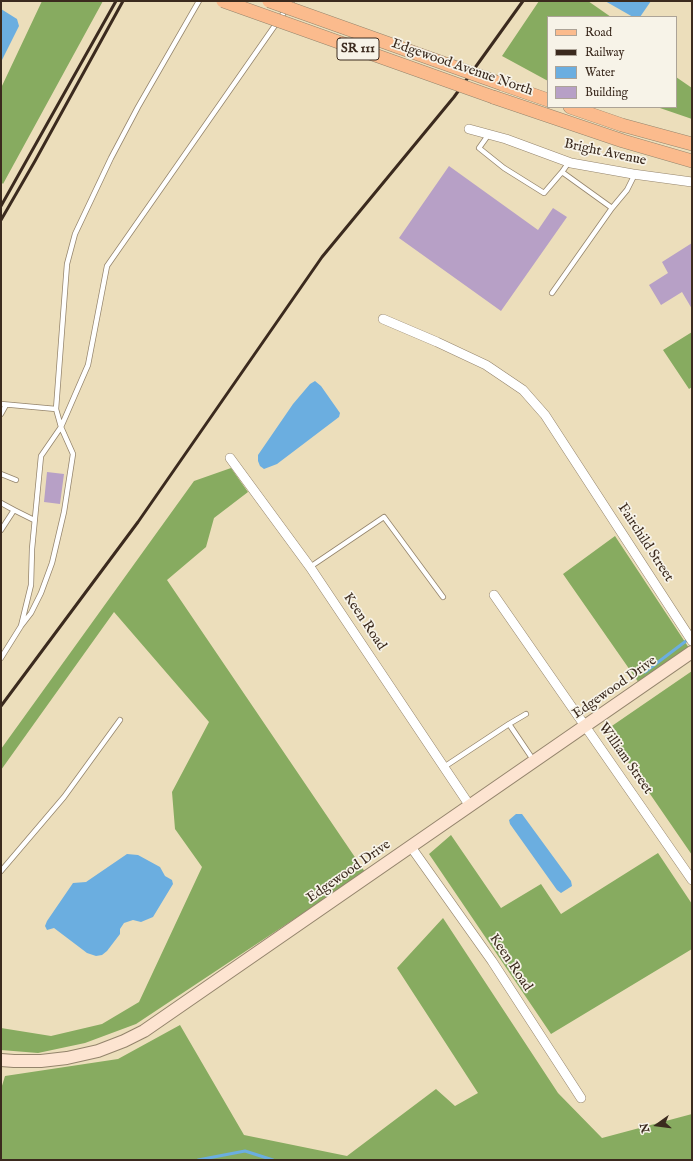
<!DOCTYPE html>
<html>
<head>
<meta charset="utf-8">
<style>
  body { margin:0 }
  #map { position:relative; width:693px; height:1161px; overflow:hidden; background:#ecdebb; font-family:"IM FELL English",serif }
  canvas { display:block }
  .frame { position:absolute; inset:0; border:2px solid #3b2a1e; pointer-events:none }
  .legend { position:absolute; left:547px; top:16px; width:130px; height:92px; box-sizing:border-box; background:#f7f3e8; border:1px solid #aca397; margin:0; padding:5px 7px; list-style:none; font-size:12px; color:#3b2a1e }
  .legend li { display:flex; align-items:center; gap:8px; height:20px }
  .legend b { width:20px; border:1px solid #aca397 }
  .north { position:absolute; left:637px; top:1105px; width:40px; height:40px; -webkit-text-stroke:3px #f7f3e8; paint-order:stroke; rotate:256deg; font-size:11px; font-weight:700; line-height:16px; text-align:center; color:#3b2a1e }
  .north::after { content:''; display:block; margin:auto; width:14px; height:18px; background:#3b2a1e; clip-path:polygon(50% 0,100% 100%,50% 72%,0 100%) }
</style>
</head>
<body>
<div id="map">
<canvas width="693" height="1161"></canvas>
<div class="frame"></div>
<ul class="legend">
<li><b style="height:5px;background:#fbbb8d"></b>Road</li>
<li><b style="height:5px;background:#3b2a1e"></b>Railway</li>
<li><b style="height:11px;background:#6baee0"></b>Water</li>
<li><b style="height:11px;background:#b7a0c6"></b>Building</li>
</ul>
<div class="north">N</div>
</div>
<script>
const ctx = document.querySelector('canvas').getContext('2d');
ctx.lineJoin = 'round';
function paint(path, color) {
  ctx.fillStyle = color;
  ctx.fill(path, 'evenodd');
}
function shape(rows) {
  const path = new Path2D();
  for (const r of rows) {
    path.moveTo(r[0], r[1]);
    for (let i = 2; i < r.length; i += 2) path.lineTo(r[i], r[i + 1]);
  }
  return path;
}
function trace(path, color, width, dash) {
  ctx.strokeStyle = color;
  ctx.lineWidth = width;
  ctx.lineCap = dash ? 'butt' : 'round';
  ctx.setLineDash(dash || []);
  ctx.stroke(path);
}
function label(font, color, halo, rows, align = 'center') {
  ctx.font = font + ' "IM FELL English",serif';
  ctx.lineWidth = 3.5;
  ctx.setLineDash([]);
  ctx.textBaseline = 'middle';
  ctx.strokeStyle = halo;
  ctx.fillStyle = color;
  for (const [text, x, y, turn = 0] of rows) {
    ctx.save();
    ctx.translate(x, y);
    ctx.rotate((+turn || 0) * Math.PI / 180);
    ctx.textAlign = isNaN(turn) ? turn : align;
    if (halo) ctx.strokeText(text, 0, 0);
    ctx.fillText(text, 0, 0);
    ctx.restore();
  }
}
paint(shape([
  [42,1,103,1,3,184,1,182,1,88],
  [539,1,588,1,611,17,548,17,548,81,502,56],
  [676,77,692,88,692,119,657,107,676,107],
  [692,332,692,387,689,389,663,350],
  [231,468,248,492,214,518,206,547,167,580,365,872,136,1024,85,1043,38,1053,1,1050,1,1028,51,1036,102,1024,139,1002,202,867,175,829,172,792,209,722,114,612,1,770,1,749,194,481],
  [615,536,689,648,639,683,563,574],
  [692,671,692,855,606,730],
  [451,835,501,908,541,884,561,914,658,853,692,904,692,949,551,1034,429,854],
  [443,918,558,1093,602,1138,692,1114,692,1160,1,1160,1,1089,5,1076,118,1059,180,1025,244,1135,347,1156,436,1089,455,1106,478,1093,397,968]
]), '#87ab60');
paint(shape([
  [605,1,651,1,640,17,633,17],
  [1,9,17,19,19,26,1,62],
  [315,381,321,386,340,413,339,417,277,464,264,469,260,466,258,461,258,455,293,404,310,384],
  [516,814,522,814,571,881,572,886,561,893,557,890,510,824,509,820],
  [127,854,138,855,160,867,165,876,172,880,173,884,153,917,141,922,133,920,124,923,120,929,120,934,107,951,102,955,96,956,87,953,54,928,47,930,45,926,47,921,73,883,86,882]
]), '#6baee0');
trace(shape([
  [645,672,686,641],
  [198,1160,245,1151,273,1160]
]), '#6baee0', 3);
paint(shape([
  [449,166,538,230,553,208,567,217,501,311,399,238],
  [692,243,692,309,682,292,661,305,649,285,668,273,662,262],
  [47,472,64,474,60,504,44,502]
]), '#b7a0c6');
const lane = shape([
  [489,134,479,148,504,168,544,193,562,172],
  [569,162,562,172,612,208,627,190,635,174],
  [552,293,612,208],
  [1,404,56,409,67,264,75,234,111,158,138,107,199,1],
  [56,409,61,427],
  [1,414,6,405],
  [61,427,88,365,107,266,292,1],
  [1,474,16,480],
  [1,503,14,510],
  [1,530,14,510,34,520],
  [310,567,384,517,443,597],
  [1,658,21,626,31,613,41,593,52,563,64,512,73,454,61,427,41,456,32,549,31,585,21,626],
  [509,724,526,714],
  [444,767,509,724,534,761],
  [1,871,64,797,120,720]
]);
const street = shape([
  [469,129,506,139,571,163,633,174,692,182],
  [383,319,437,342,486,365,523,390,545,415,692,641],
  [230,458,310,567,470,806],
  [494,595,692,880],
  [411,847,492,961,581,1098]
]);
const secondary = shape([
  [1,1060,14,1061,41,1061,67,1058,98,1051,124,1041,144,1031,692,652]
]);
const primary = shape([
  [502,84,548,100],
  [493,97,623,141,692,161],
  [570,107,622,125,692,144]
]);
trace(lane, '#94846c', 6);
trace(street, '#94846c', 10);
trace(secondary, '#94846c', 14);
trace(primary, '#94846c', 14);
trace(lane, '#fff', 4.5);
trace(street, '#fff', 9);
trace(secondary, '#fde4d1', 12);
trace(primary, '#fbbb8d', 13);
trace(shape([
  [1,206,116,1],
  [1,220,35,161,123,1],
  [1,706,138,522,322,257,454,97,523,1]
]), '#3b2a1e', 3);
const primaryBridge = shape([
  [223,1,493,97],
  [269,1,502,84]
]);
trace(primaryBridge, '#94846c', 14, []);
trace(primaryBridge, '#fbbb8d', 13);
for (const [x, y, w] of [
  [358,49,42]
]) {
  const box = new Path2D();
  box.roundRect(x - w / 2, y - 11, w, 22, 3);
  ctx.fillStyle = '#f7f3e8';
  ctx.fill(box);
  trace(box, '#3b2a1e', 1);
}
label('bold 13px', '#3b2a1e', null, [
  ["SR 111",358,49]
]);
label('14px', '#3b2a1e', '#f7f3e8', [
  ["Edgewood Avenue North",462,68,19],
  ["Bright Avenue",605,153,12],
  ["Fairchild Street",645,543,57],
  ["Keen Road",364,622,56],
  ["Edgewood Drive",615,688,-35],
  ["William Street",625,759,55],
  ["Edgewood Drive",349,872,-35],
  ["Keen Road",510,963,56]
]);
</script>
</body>
</html>
